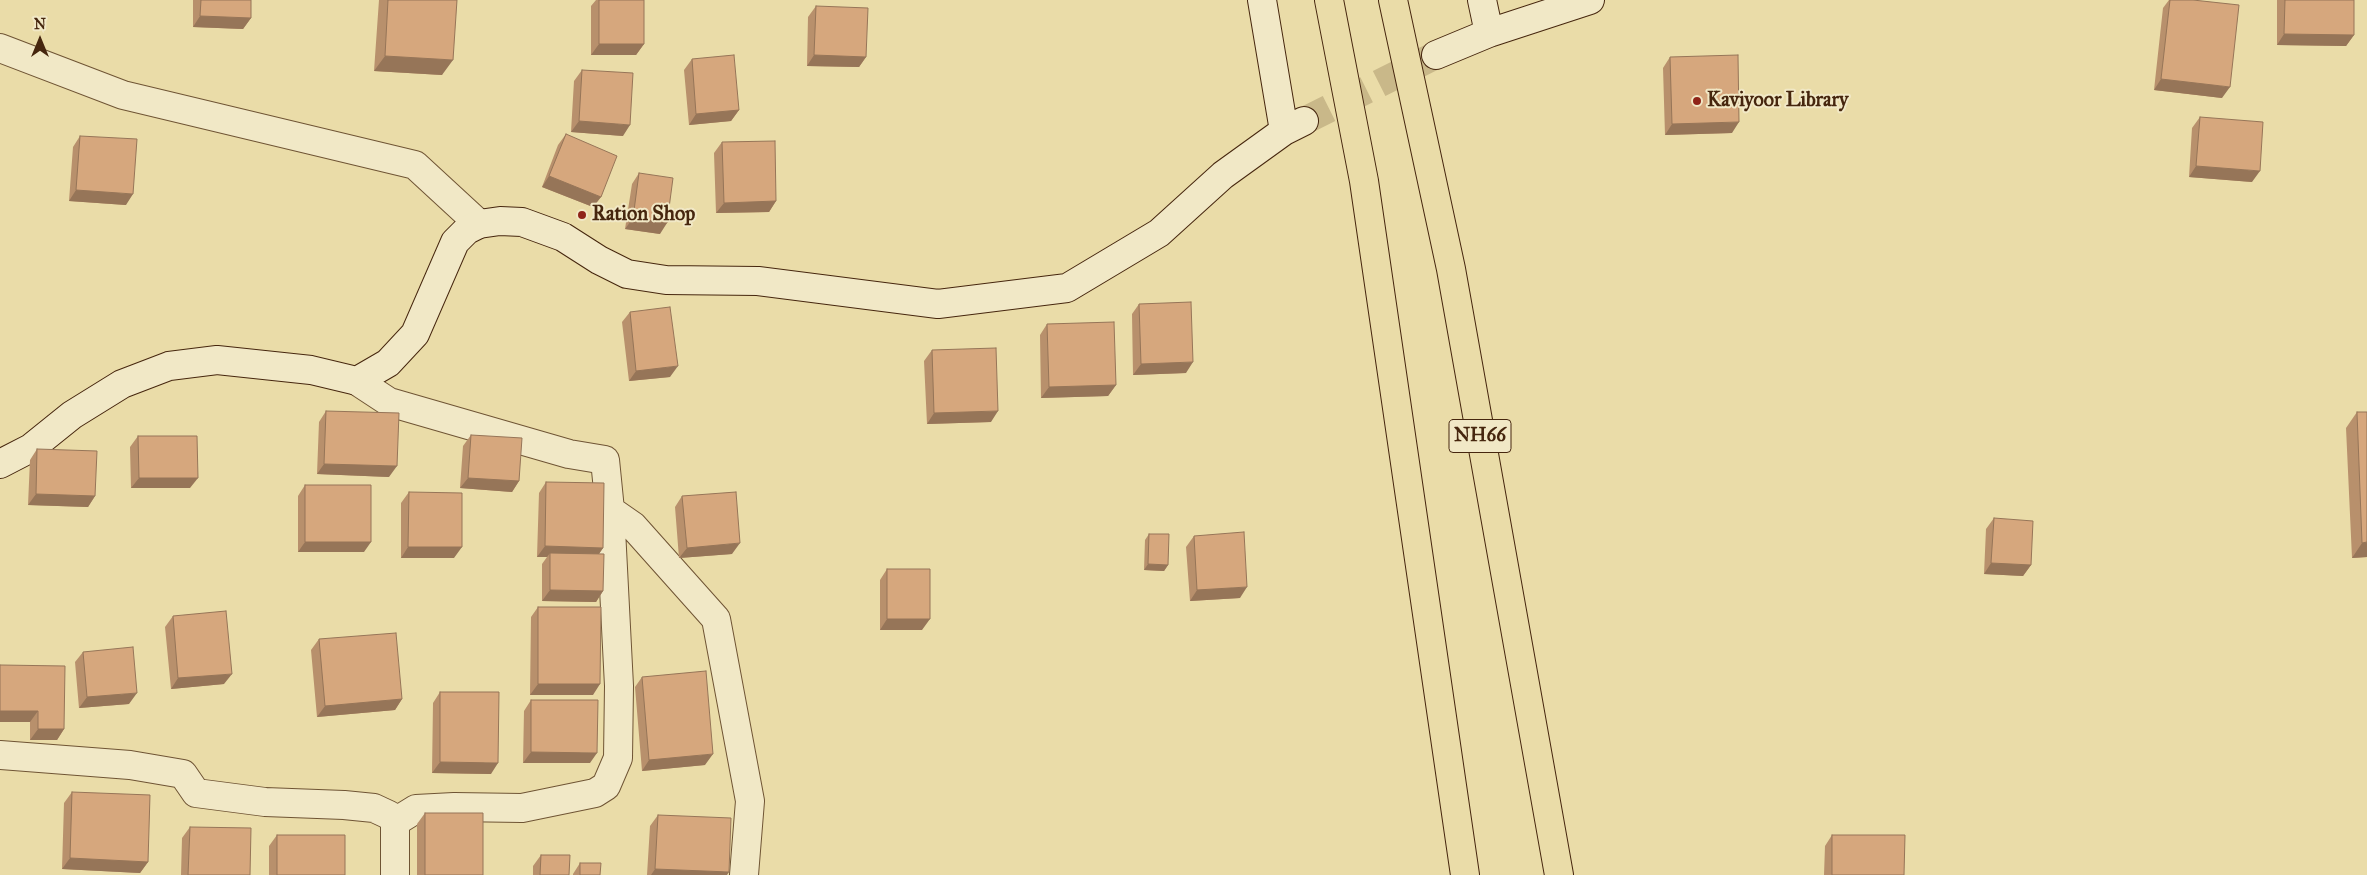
<!DOCTYPE html>
<html>
<head>
<meta charset="utf-8">
<style>
  body { margin:0 }
  #map { position:relative; width:2367px; height:875px; overflow:hidden; background:#eadca8; font-family:"IM FELL Great Primer",serif }
  canvas { display:block }
  .north { position:absolute; left:15px; top:15px; width:50px; height:50px; -webkit-text-stroke:4px #f1e8c6; paint-order:stroke; rotate:0deg; font-size:14px; font-weight:700; line-height:20px; text-align:center; color:#46260e }
  .north::after { content:''; display:block; margin:auto; width:18px; height:22px; background:#46260e; clip-path:polygon(50% 0,100% 100%,50% 72%,0 100%) }
</style>
</head>
<body>
<div id="map">
<canvas width="2367" height="875"></canvas>
<div class="north">N</div>
</div>
<script>
const ctx = document.querySelector('canvas').getContext('2d');
ctx.lineJoin = 'round';
function shape(rows) {
  const path = new Path2D();
  for (const r of rows) {
    path.moveTo(r[0], r[1]);
    for (let i = 2; i < r.length; i += 2) path.lineTo(r[i], r[i + 1]);
  }
  return path;
}
function trace(path, color, width, dash) {
  ctx.strokeStyle = color;
  ctx.lineWidth = width;
  ctx.lineCap = dash ? 'butt' : 'round';
  ctx.setLineDash(dash || []);
  ctx.stroke(path);
}
function paint(path, color) {
  ctx.fillStyle = color;
  ctx.fill(path, 'evenodd');
}
function label(font, color, halo, rows, align = 'center') {
  ctx.font = font + ' "IM FELL Great Primer",serif';
  ctx.lineWidth = 4;
  ctx.setLineDash([]);
  ctx.textBaseline = 'middle';
  ctx.strokeStyle = halo;
  ctx.fillStyle = color;
  for (const [text, x, y, turn = 0] of rows) {
    ctx.save();
    ctx.translate(x, y);
    ctx.rotate((+turn || 0) * Math.PI / 180);
    ctx.textAlign = isNaN(turn) ? turn : align;
    if (halo) ctx.strokeText(text, 0, 0);
    ctx.fillText(text, 0, 0);
    ctx.restore();
  }
}
trace(shape([
  [1304,121,1436,55]
]), '#c9b889', 28, [28, 14]);
const street = shape([
  [0,48,123,95,415,165,479,224],
  [357,381,389,402,569,454,605,460,610,510,633,526,716,619,750,801,744,875],
  [0,755,130,765,183,774,196,793,265,802,344,805,374,808,389,815,395,822,395,875],
  [395,822,416,809,454,807,522,808,595,793,606,786,618,758,619,686,610,510]
]);
const secondary = shape([
  [1262,0,1284,131],
  [1482,0,1489,33],
  [1436,55,1489,33,1590,0],
  [0,464,31,448,72,415,122,384,169,366,217,360,311,370,357,381,388,363,415,334,455,242,467,230,479,224,500,221,522,222,563,237,599,260,627,274,666,280,758,281,938,304,1067,288,1159,233,1223,175,1284,131,1304,121]
]);
const highway = shape([
  [1329,0,1364,181,1465,875],
  [1393,0,1451,269,1559,875]
]);
trace(street, '#6f5434', 30);
trace(secondary, '#46260e', 30);
trace(highway, '#46260e', 30);
trace(street, '#f1e8c6', 28);
trace(secondary, '#f1e8c6', 28);
trace(highway, '#eadca8', 28);
paint(shape([
  [193,0,251,0,251,18,243,29,193,27],
  [379,0,457,0,442,75,374,71],
  [596,0,644,0,644,44,636,55,591,55,591,6],
  [2169,0,2193,0,2222,98,2154,90,2163,8],
  [2277,0,2354,0,2354,35,2346,46,2277,45],
  [816,6,866,57,859,67,807,66,808,17],
  [1670,57,1732,133,1665,135,1663,68],
  [692,59,739,110,731,121,689,125,684,70],
  [582,70,623,136,571,132,574,81],
  [2200,117,2252,182,2189,177,2192,128],
  [566,134,601,197,593,207,542,187,558,145],
  [80,136,126,205,69,201,73,147],
  [722,142,776,201,769,212,716,213,714,153],
  [639,173,660,234,625,229,632,184],
  [1139,304,1186,373,1133,375,1132,314],
  [630,312,670,377,629,381,622,322],
  [1047,324,1116,385,1108,396,1041,398,1040,335],
  [932,350,991,422,927,424,924,361],
  [326,411,389,477,317,474,319,422],
  [2357,412,2367,557,2352,558,2346,428],
  [471,435,519,481,512,492,460,488,463,446],
  [138,436,190,488,131,488,130,447],
  [37,449,95,496,88,507,28,505,30,460],
  [546,482,603,548,599,554,603,591,596,602,542,601,542,564,547,557,537,557,539,493],
  [305,485,364,552,298,552,298,496],
  [409,492,454,558,401,558,401,503],
  [682,496,732,554,679,558,675,507],
  [1994,518,2031,565,2023,576,1984,574,1986,529],
  [1149,534,1168,565,1164,571,1144,570,1145,540],
  [1194,536,1240,598,1190,601,1186,547],
  [887,569,922,630,880,630,880,580],
  [538,607,593,695,530,695,531,617],
  [173,616,224,684,171,689,165,627],
  [319,639,402,699,395,710,317,717,311,650],
  [83,652,129,704,79,708,75,662],
  [0,665,64,729,57,740,30,740,30,722,0,722],
  [642,677,705,765,642,771,635,687],
  [440,692,491,774,432,773,433,703],
  [531,700,590,763,523,763,524,711],
  [72,792,148,862,140,873,62,869,64,803],
  [425,813,483,875,417,875,417,824],
  [658,815,727,875,647,875,650,826],
  [190,827,250,875,181,875,182,838],
  [277,835,345,875,269,875,269,846],
  [1832,835,1904,875,1824,875,1825,846],
  [541,855,569,875,533,875,533,866],
  [580,863,600,875,573,875,573,874]
]), '#b8906c');
paint(shape([
  [200,16,251,18,243,29,193,27],
  [2284,34,2354,35,2346,46,2277,45],
  [599,44,644,44,636,55,591,55],
  [814,55,866,57,859,67,807,66],
  [385,56,453,60,442,75,374,71],
  [2161,79,2230,87,2222,98,2154,90],
  [739,110,731,121,689,125,696,114],
  [579,121,630,125,623,136,571,132],
  [1739,122,1732,133,1665,135,1672,124],
  [2196,166,2260,171,2252,182,2189,177],
  [549,176,601,197,593,207,542,187],
  [76,190,133,194,126,205,69,201],
  [776,201,769,212,716,213,724,203],
  [633,218,667,223,660,234,625,229],
  [1193,362,1186,373,1133,375,1141,364],
  [678,366,670,377,629,381,636,371],
  [1116,385,1108,396,1041,398,1049,387],
  [998,411,991,422,927,424,934,413],
  [324,464,397,466,389,477,317,474],
  [139,478,198,478,190,488,131,488],
  [468,478,519,481,512,492,460,488],
  [36,494,95,496,88,507,28,505],
  [305,542,371,542,364,552,298,552],
  [2367,542,2367,557,2352,558,2362,543],
  [740,543,732,554,679,558,687,548],
  [545,546,603,548,596,558,550,553,547,557,537,557],
  [408,547,462,547,454,558,401,558],
  [1991,563,2031,565,2023,576,1984,574],
  [1148,564,1168,565,1164,571,1144,570],
  [1247,587,1240,598,1190,601,1197,590],
  [550,590,603,591,596,602,542,601],
  [887,619,930,619,922,630,880,630],
  [232,674,224,684,171,689,178,678],
  [538,684,600,684,593,695,530,695],
  [137,693,129,704,79,708,87,697],
  [402,699,395,710,317,717,325,706],
  [0,711,38,711,30,722,0,722],
  [38,729,64,729,57,740,30,740],
  [531,752,597,753,590,763,523,763],
  [713,754,705,765,642,771,649,760],
  [440,762,498,763,491,774,432,773],
  [70,858,148,862,140,873,62,869],
  [655,869,729,872,727,875,651,875]
]), '#967558');
const building = shape([
  [201,0,251,0,251,18,200,16,201,0],
  [388,0,457,0,453,60,385,56,388,0],
  [599,0,644,0,644,44,599,44,599,0],
  [2170,0,2193,0,2239,5,2230,87,2161,79,2170,0],
  [2285,0,2354,0,2354,35,2284,34,2285,0],
  [816,6,868,8,866,57,814,55,816,6],
  [734,55,739,110,696,114,692,59,734,55],
  [1738,55,1739,122,1672,124,1670,57,1738,55],
  [582,70,633,73,630,125,579,121,582,70],
  [2200,117,2263,122,2260,171,2196,166,2200,117],
  [566,134,617,156,601,197,549,176,566,134],
  [80,136,137,139,133,194,76,190,80,136],
  [775,141,776,201,724,203,722,142,775,141],
  [639,173,673,178,667,223,633,218,639,173],
  [1191,302,1193,362,1141,364,1139,304,1191,302],
  [670,307,678,366,636,371,630,312,670,307],
  [1114,322,1116,385,1049,387,1047,324,1114,322],
  [996,348,998,411,934,413,932,350,996,348],
  [326,411,399,413,397,466,324,464,326,411],
  [2357,412,2367,412,2367,542,2362,543,2357,412],
  [471,435,522,438,519,481,468,478,471,435],
  [138,436,197,436,198,478,139,478,138,436],
  [37,449,97,451,95,496,36,494,37,449],
  [546,482,604,483,603,548,545,546,546,482],
  [305,485,371,485,371,542,305,542,305,485],
  [409,492,462,493,462,547,408,547,409,492],
  [736,492,740,543,687,548,682,496,736,492],
  [1994,518,2033,521,2031,565,1991,563,1994,518],
  [1244,532,1247,587,1197,590,1194,536,1244,532],
  [1149,534,1169,534,1168,565,1148,564,1149,534],
  [550,553,604,554,603,591,550,590,550,553],
  [887,569,930,569,930,619,887,619,887,569],
  [538,607,601,607,600,684,538,684,538,607],
  [226,611,232,674,178,678,173,616,226,611],
  [396,633,402,699,325,706,319,639,396,633],
  [133,647,137,693,87,697,83,652,133,647],
  [0,665,65,666,64,729,38,729,38,711,0,711,0,665],
  [706,671,713,754,649,760,642,677,706,671],
  [440,692,499,692,498,763,440,762,440,692],
  [531,700,598,700,597,753,531,752,531,700],
  [72,792,150,795,148,862,70,858,72,792],
  [425,813,483,813,483,875,425,875,425,813],
  [658,815,731,818,729,872,655,869,658,815],
  [190,827,251,828,250,875,188,875,190,827],
  [277,835,345,835,345,875,277,875,277,835],
  [1832,835,1905,835,1904,875,1832,875,1832,835],
  [541,855,570,855,569,875,540,875,541,855],
  [580,863,601,863,600,875,580,875,580,863]
]);
paint(building, '#d6a77d');
trace(building, '#967558', 1);
for (const [x, y, r, color] of [
  [1697,101,5,"#8f2418"],
  [582,215,5,"#8f2418"]
]) {
  const dot = new Path2D();
  dot.arc(x, y, r, 0, 2 * Math.PI);
  ctx.fillStyle = color;
  ctx.fill(dot);
  trace(dot, '#f1e8c6', 2);
}
for (const [x, y, w] of [
  [1480,436,62]
]) {
  const box = new Path2D();
  box.roundRect(x - w / 2, y - 16.5, w, 33, 4);
  ctx.fillStyle = '#f1e8c6';
  ctx.fill(box);
  trace(box, '#46260e', 1);
}
label('bold 19px', '#46260e', null, [
  ["NH66",1480,436]
]);
label('bold 20px', '#46260e', '#f1e8c6', [
  ["Kaviyoor Library",1707,101],
  ["Ration Shop",592,215]
], 'left');
</script>
</body>
</html>
